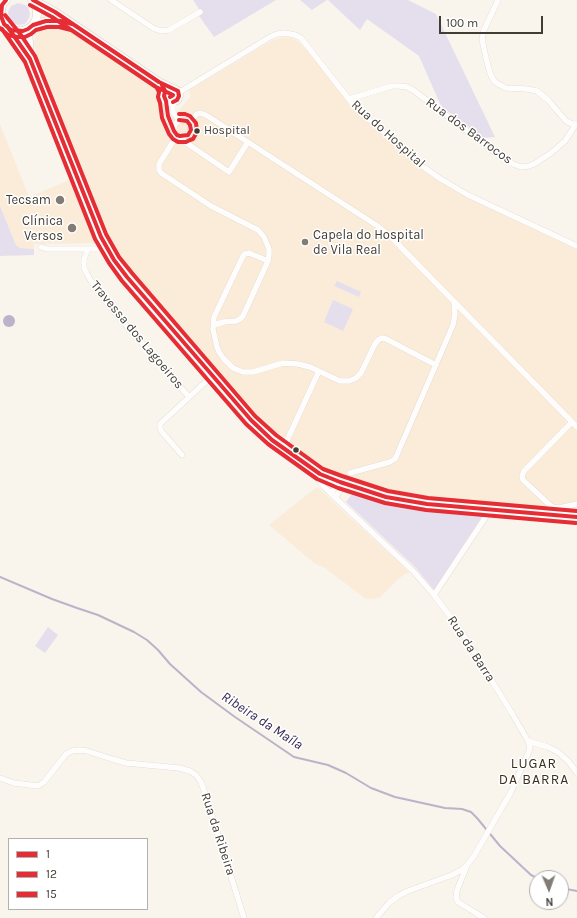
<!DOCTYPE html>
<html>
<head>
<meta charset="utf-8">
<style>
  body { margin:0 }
  #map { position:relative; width:577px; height:918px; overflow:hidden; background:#f9f4ec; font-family:Karla,sans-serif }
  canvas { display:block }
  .legend { position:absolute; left:8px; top:838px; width:140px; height:72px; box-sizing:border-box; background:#fff; border:1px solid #b3b1ad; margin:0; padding:5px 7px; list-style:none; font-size:12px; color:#423c33 }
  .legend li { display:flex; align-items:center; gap:8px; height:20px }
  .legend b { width:20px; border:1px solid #b3b1ad }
  .north { position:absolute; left:529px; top:870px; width:40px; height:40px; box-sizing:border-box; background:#fff; border:1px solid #b3b1ad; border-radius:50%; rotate:178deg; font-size:11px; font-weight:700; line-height:16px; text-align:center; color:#423c33 }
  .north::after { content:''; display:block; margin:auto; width:14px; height:18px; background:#827c74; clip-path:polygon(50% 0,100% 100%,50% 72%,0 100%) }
  .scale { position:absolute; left:439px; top:16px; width:104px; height:18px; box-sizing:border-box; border:2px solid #423c33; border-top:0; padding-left:5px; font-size:12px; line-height:14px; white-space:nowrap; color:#423c33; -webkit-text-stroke:3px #fff; paint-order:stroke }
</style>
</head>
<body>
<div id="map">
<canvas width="577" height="918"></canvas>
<ul class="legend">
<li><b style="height:5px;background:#e62c34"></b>1</li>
<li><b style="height:5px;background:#e62c34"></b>12</li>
<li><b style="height:5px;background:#e62c34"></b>15</li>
</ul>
<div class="north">N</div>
<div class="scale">100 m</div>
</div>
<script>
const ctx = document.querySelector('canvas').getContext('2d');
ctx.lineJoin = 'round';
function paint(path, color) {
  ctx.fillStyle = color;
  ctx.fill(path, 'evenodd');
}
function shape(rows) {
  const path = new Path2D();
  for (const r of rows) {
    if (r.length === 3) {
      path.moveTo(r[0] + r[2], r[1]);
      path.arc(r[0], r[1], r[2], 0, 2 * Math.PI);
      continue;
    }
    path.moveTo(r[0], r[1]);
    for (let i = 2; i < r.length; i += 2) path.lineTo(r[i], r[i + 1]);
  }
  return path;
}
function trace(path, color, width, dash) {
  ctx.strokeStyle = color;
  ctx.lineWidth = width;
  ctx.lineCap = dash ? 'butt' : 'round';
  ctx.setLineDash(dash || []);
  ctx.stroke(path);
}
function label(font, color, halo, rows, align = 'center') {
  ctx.font = font + ' Karla,sans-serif';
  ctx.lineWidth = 3;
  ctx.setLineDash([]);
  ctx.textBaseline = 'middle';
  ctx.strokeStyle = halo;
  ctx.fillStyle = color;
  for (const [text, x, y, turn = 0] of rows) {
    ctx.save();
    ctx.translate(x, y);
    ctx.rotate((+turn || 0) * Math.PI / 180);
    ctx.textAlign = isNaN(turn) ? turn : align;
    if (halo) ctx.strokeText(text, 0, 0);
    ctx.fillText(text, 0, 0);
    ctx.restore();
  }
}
paint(shape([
  [57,27,68,29,158,88,161,92,169,122,191,96,189,90,273,40,285,37,291,38,296,40,308,51,350,106,423,171,450,188,470,199,577,250,577,514,413,499,392,495,350,482,322,467,291,446,261,423,138,281,128,269,114,247,107,232,37,57,34,43,37,33,42,29],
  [0,124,29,197,72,179,97,243,34,244,34,249,20,248,16,245,0,206],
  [317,487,409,572,399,578,379,598,366,599,325,568,314,563,269,525]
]), '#faecd9');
paint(shape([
  [193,0,276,0,214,37,199,16,199,9],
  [300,0,327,0,312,10],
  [328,0,408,0,436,14,495,137,483,138,441,106,419,56,367,19,360,30],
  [18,3,25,5,28,7,30,14,29,18,25,24,18,25,11,22,9,19,8,12,11,6],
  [0,206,16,245,20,248,34,249,34,255,0,256],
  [337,281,361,292,359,297,334,286],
  [333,300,353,309,343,331,324,322],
  [352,494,386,504,406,508,483,515,434,590,415,567,346,502],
  [48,627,58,635,45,653,35,646]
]), '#e5dfed');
paint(shape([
  [9,321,6]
]), '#bab3ca');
trace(shape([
  [0,577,52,599,77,608,98,615,134,632,147,640,158,650,170,664,201,692,235,717,294,757,328,765,346,773,371,788,395,797,445,808,462,809,471,812,477,818,500,846,531,875,537,878],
  [561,888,577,891]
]), '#bab3ca', 2);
const street = shape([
  [111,0,153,28,161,31,169,30,200,12],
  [498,0,484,30,482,39,486,58,490,73,494,81,498,84,506,88,527,89,537,91,548,100,566,121,572,124,577,124],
  [178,93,270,37,277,34,285,33,295,35,301,38,305,43,355,107,421,165,439,178,468,195,577,246],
  [349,99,392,86,400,86,407,87,413,90,504,159,513,164,521,167,529,166,534,164,551,153,565,141,576,124],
  [166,101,168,116,174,131,177,135,182,137,185,136,190,133,191,128,189,123,187,121,182,120,179,120,175,124,174,129],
  [173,102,173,112,179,120],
  [189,123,197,114,200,113,206,115,379,227,391,237,433,280,577,427],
  [177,135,159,164,159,170,161,173,211,206,258,230,264,237,269,249,269,255,268,261,243,316,240,319,236,321,224,322,214,325],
  [180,136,185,142,229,172,248,142],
  [41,247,47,249,107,249],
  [88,249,84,259,84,268,87,274,91,281,111,308,189,397],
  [268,261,249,253,245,254,243,256,214,317,213,329,217,347,219,352,224,359,233,368,243,372,253,372,283,363,298,364,310,367,340,381,349,381,356,378,361,373,375,344,378,340,382,338,386,339,436,365],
  [572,422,524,471,522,476,523,480,552,507,559,508,577,504],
  [283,449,319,371],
  [182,455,162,432,160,428,160,424,212,376],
  [310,469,324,487,413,571,434,595,461,631,513,715,528,741,530,747,529,751,511,792,474,856,467,865,463,869,452,875,408,891,398,896,389,903,376,918],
  [350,473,390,462,395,459,396,457,453,325,455,314,454,302],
  [331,493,340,482],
  [335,497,346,484],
  [434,595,491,509],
  [528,741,548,747,558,752,569,762,577,773],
  [0,778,14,783,38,786,44,782,66,754,72,751,80,750,87,751,112,759,126,763,179,768,190,771,196,775,201,782,205,793,244,918],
  [466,868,457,890,456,898,458,902,484,918]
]);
const secondary = shape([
  [6,0,2,5,1,10,1,16,2,21,11,30,17,31,23,31,28,29,33,25,36,20,37,15,37,9,35,4,32,0],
  [33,0,55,12,159,82,176,90,178,91,179,96,177,100,173,102,168,102,166,101,164,96,165,91,164,89,159,82],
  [33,25,50,20,60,21,69,23],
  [7,26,30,59,101,237,114,260,127,277,251,420,272,440,304,463,320,474,340,482,386,497,401,500,427,504,577,517],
  [28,29,30,58]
]);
trace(street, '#d7d1c9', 6);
trace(secondary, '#d7d1c9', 9);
trace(street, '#fefdfc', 5.5);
trace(secondary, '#fefdfc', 8);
trace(shape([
  [6,0,2,5,1,16,4,24,11,30,23,31,28,29,33,25,46,21,60,21,72,24],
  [33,0,55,12,159,82,178,91,179,96,177,100,173,102],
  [7,26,30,59,101,237,114,260,127,277,251,420,272,440,320,474,340,482,386,497,427,504,577,517],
  [162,85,165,91,164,96,166,101,168,116,174,131,177,135,180,136,188,135,191,130,190,125,187,121,179,120]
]), '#e62c34', 4);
trace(shape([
  [30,5,52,17,156,87,173,95,170,97],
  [0,28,8,35,17,37,25,37,31,34,36,30,47,27,59,27,71,30],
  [2,29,25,62,95,239,109,263,122,281,246,424,268,444,317,479,338,488,385,503,426,510,576,523],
  [157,88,159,92,158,97,160,103,162,118,169,134,173,139,178,142,186,142,190,140,193,139,197,132,196,123,190,116,185,114,179,114]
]), '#e62c34', 4);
trace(shape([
  [5,15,21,35,35,56,106,234,119,257,132,273,255,416,276,435,323,469,342,476,388,491,428,498,577,511]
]), '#e62c34', 4);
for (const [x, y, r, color] of [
  [197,131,3.5,"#423c33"],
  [60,200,5,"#827c74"],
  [72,228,5,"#827c74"],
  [305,242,4,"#827c74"],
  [296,450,3.5,"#423c33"]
]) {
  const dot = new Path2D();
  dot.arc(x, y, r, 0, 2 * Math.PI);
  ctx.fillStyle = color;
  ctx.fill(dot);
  trace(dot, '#fff', 1.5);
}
label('12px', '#423c33', '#fff', [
  ["Hospital",204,131]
], 'left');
label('13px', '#423c33', '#fff', [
  ["Rua dos Barrocos",469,131,36],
  ["Rua do Hospital",388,134,42],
  ["Travessa dos Lagoeiros",137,335,50],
  ["Rua da Barra",471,649,57],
  ["Rua da Ribeira",218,834,72]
]);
label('13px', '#423c33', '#fff', [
  ["Tecsam",51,200],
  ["Clínica",63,221],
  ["Versos",63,236],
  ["Capela do Hospital",313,235,"left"],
  ["de Vila Real",313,250,"left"]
], 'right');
label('italic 14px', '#312352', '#fff', [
  ["Ribeira da Maíla",262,721,33]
]);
ctx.letterSpacing = '1px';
label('14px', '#3c2f1e', '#fff', [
  ["LUGAR",534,764],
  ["DA BARRA",534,780]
]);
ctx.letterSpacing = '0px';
</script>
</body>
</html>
